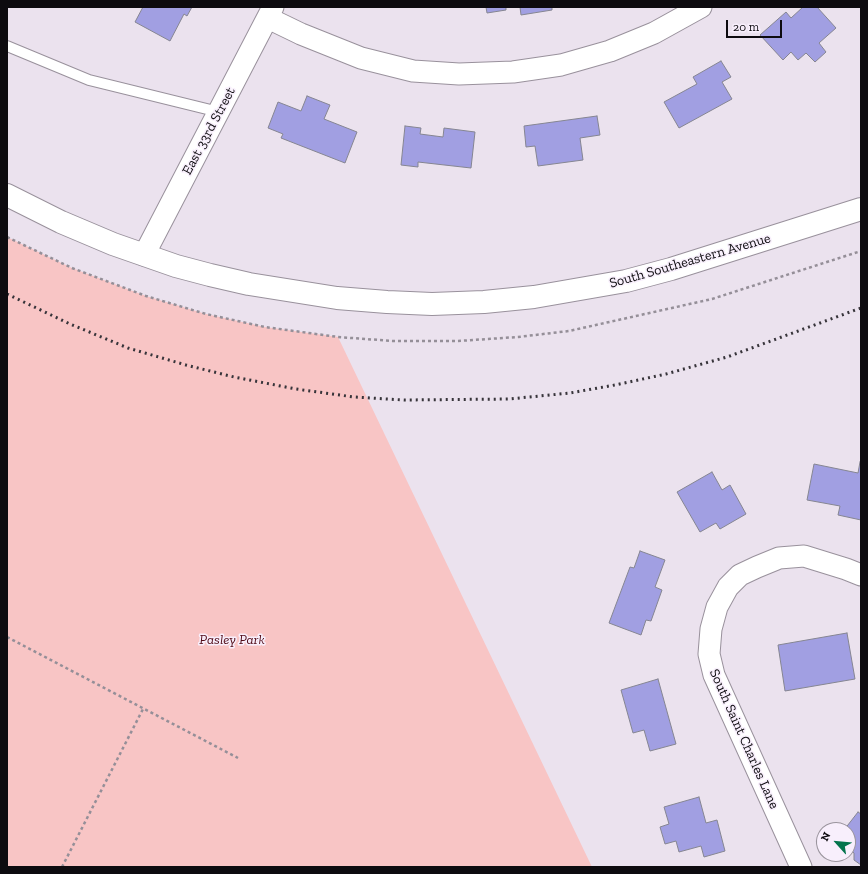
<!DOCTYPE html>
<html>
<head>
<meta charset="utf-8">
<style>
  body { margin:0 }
  #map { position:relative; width:868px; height:874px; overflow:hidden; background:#ebe2ee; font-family:"Zilla Slab",serif }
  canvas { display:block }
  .frame { position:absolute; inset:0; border:8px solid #0d0b0f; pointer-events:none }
  .north { position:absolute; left:816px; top:822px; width:40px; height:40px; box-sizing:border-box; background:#f8effc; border:1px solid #9a949d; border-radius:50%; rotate:297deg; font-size:11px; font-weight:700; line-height:16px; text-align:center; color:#0d0b0f }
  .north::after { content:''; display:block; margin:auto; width:14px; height:18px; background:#04744d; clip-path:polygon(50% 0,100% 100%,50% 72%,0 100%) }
  .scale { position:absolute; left:726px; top:20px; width:56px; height:18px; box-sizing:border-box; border:2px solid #0d0b0f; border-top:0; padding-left:5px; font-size:12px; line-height:14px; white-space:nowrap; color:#0d0b0f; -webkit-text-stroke:3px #f8effc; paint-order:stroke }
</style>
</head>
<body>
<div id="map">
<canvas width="868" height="874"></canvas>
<div class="frame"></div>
<div class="north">N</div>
<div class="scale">20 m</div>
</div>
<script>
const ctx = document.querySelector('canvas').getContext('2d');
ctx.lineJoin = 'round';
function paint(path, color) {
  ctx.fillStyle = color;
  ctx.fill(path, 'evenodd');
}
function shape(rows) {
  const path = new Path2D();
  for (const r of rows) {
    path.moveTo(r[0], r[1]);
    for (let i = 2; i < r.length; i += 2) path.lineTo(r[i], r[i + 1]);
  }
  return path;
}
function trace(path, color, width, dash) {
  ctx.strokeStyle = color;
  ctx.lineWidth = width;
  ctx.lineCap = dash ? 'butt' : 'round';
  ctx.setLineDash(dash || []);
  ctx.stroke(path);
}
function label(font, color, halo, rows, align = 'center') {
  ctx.font = font + ' "Zilla Slab",serif';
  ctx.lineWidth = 3;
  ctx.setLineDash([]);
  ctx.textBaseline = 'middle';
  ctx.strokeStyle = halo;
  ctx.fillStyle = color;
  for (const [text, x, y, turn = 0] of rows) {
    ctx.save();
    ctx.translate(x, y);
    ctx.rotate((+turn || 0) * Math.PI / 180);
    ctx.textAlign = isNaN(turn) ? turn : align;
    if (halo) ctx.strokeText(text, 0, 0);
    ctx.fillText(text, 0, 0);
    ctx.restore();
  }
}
paint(shape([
  [7,237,72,268,146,296,206,314,265,327,338,337,592,867,7,867]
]), '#f8c5c5');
const building = shape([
  [143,7,192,7,187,16,184,14,170,41,135,22,143,7],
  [486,7,506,7,506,10,487,13,486,7],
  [520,7,552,7,552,10,521,15,520,7],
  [803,7,817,7,836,28,819,43,826,52,815,62,806,53,798,60,791,52,783,60,760,35,786,12,791,18,803,7],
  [721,61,731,77,722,82,732,99,679,128,664,102,697,84,693,77,721,61],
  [307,96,330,105,324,119,357,132,345,163,281,138,283,134,268,128,278,102,301,111,307,96],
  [597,116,600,135,580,138,583,160,538,166,535,146,526,147,524,126,597,116],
  [405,126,421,128,420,134,443,137,444,128,475,132,471,168,418,162,418,167,401,165,405,126],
  [860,462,861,463,861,520,838,515,840,506,807,500,814,464,858,473,860,462],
  [712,472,722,490,730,485,746,514,720,529,716,523,700,532,677,492,712,472],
  [640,551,665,560,655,587,662,590,651,621,646,620,641,635,609,623,630,567,634,568,640,551],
  [847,633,855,679,785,691,778,645,847,633],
  [658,679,676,744,650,751,644,730,633,733,621,690,658,679],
  [699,797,706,823,717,820,725,851,704,857,701,846,679,852,676,841,665,844,660,827,669,824,664,807,699,797],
  [858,812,861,814,861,865,854,860,854,853,848,848,848,830,844,830,858,812]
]);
paint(building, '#a19fe2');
trace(building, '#858591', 1);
const lane = shape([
  [7,46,89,80,219,112]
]);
const street = shape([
  [268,18,301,34,361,58,413,71,459,74,513,72,561,65,610,51,654,33,701,7],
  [144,255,273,7],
  [801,867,714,675,709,654,711,629,717,607,728,587,740,575,757,567,779,558,804,556,846,569,861,575]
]);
const secondary = shape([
  [7,195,61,222,113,244,176,266,210,275,249,284,337,298,387,302,432,304,484,302,534,297,626,281,671,269,861,209]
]);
trace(lane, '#99919c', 12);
trace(street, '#99919c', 23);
trace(secondary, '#99919c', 24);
trace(shape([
  [7,237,72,268,146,296,206,314,265,327,338,337,393,341,458,341,518,337,569,331,712,299,861,251],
  [7,637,238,758],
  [62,867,143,709]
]), '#958f98', 2.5, [3, 3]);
trace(lane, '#fff', 10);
trace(street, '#fff', 21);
trace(secondary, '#fff', 22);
trace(shape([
  [7,294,70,324,128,348,186,365,234,377,296,389,354,397,404,400,509,399,570,393,615,385,666,374,727,357,861,308]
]), '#37343a', 3, [2, 4]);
label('14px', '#0d0b0f', '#f8effc', [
  ["East 33rd Street",209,131,-62],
  ["South Southeastern Avenue",690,261,-16],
  ["South Saint Charles Lane",744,739,66]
]);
label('italic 14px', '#510a16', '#f8effc', [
  ["Pasley Park",232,640]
]);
</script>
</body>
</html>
